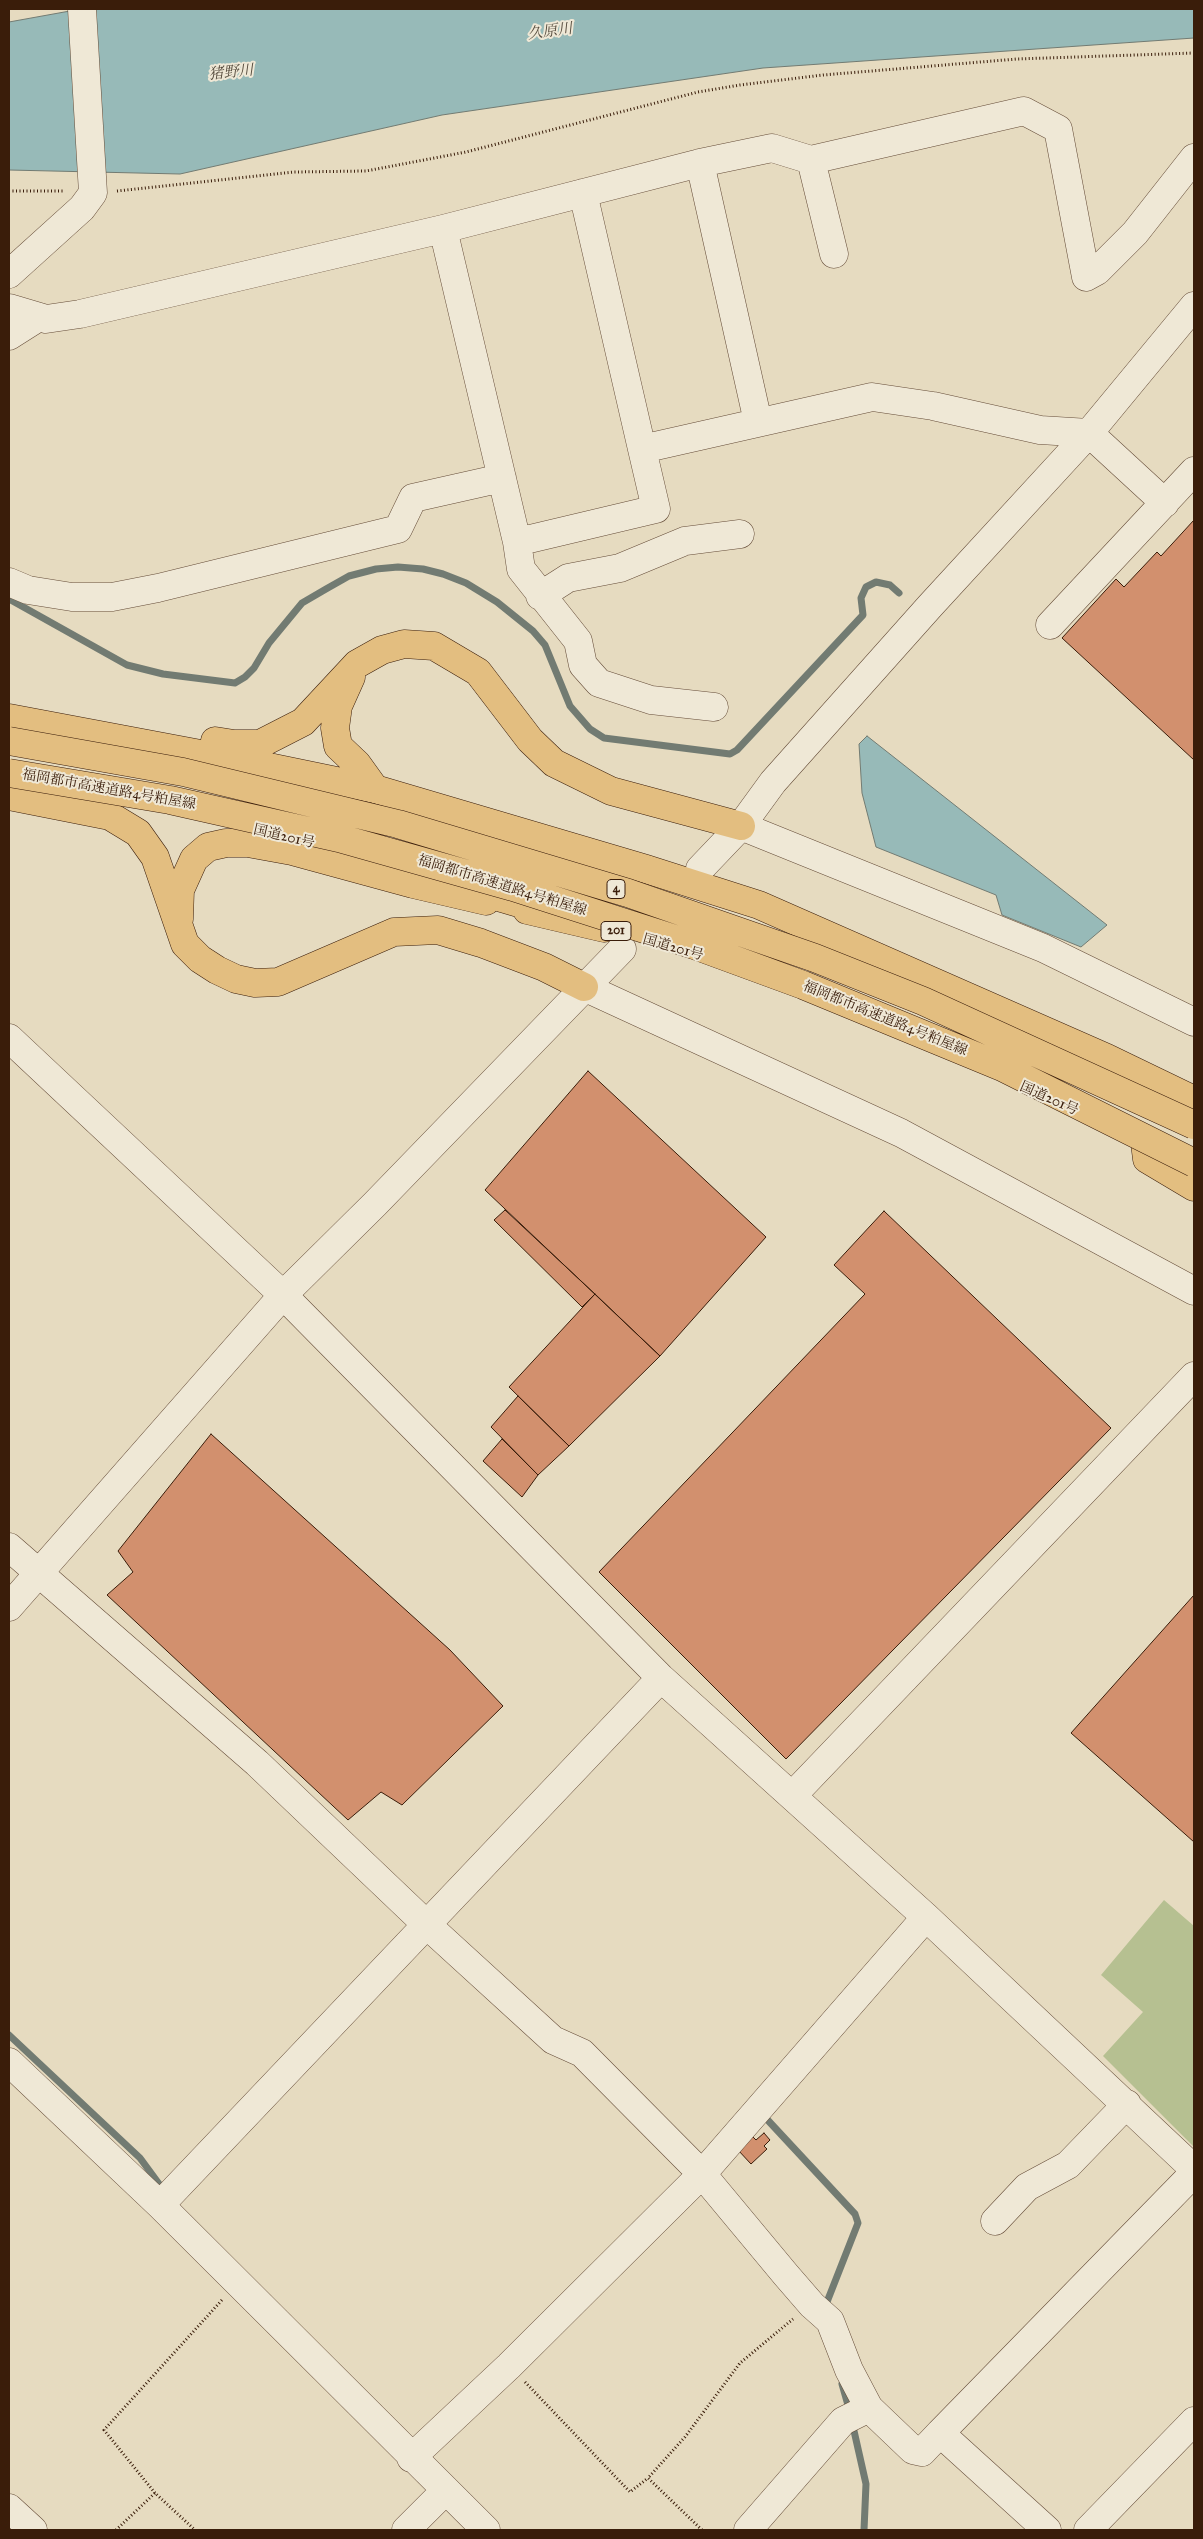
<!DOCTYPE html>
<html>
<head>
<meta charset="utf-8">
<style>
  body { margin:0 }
  #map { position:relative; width:1203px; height:2539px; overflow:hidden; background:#e6dbc0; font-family:"IM FELL Great Primer",serif }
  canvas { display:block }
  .frame { position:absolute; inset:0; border:10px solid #3a1d0a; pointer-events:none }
</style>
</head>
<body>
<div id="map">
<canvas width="1203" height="2539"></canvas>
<div class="frame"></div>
</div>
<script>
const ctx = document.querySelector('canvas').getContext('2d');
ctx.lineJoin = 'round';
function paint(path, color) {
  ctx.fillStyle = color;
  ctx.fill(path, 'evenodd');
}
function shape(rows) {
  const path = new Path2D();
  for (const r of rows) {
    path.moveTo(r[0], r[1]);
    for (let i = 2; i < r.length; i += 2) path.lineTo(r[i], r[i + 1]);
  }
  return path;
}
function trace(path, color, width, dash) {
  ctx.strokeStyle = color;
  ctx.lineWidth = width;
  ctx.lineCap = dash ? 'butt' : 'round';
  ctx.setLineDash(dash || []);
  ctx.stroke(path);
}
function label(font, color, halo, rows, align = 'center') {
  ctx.font = font + ' "IM FELL Great Primer","Noto Serif JP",serif';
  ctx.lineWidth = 4;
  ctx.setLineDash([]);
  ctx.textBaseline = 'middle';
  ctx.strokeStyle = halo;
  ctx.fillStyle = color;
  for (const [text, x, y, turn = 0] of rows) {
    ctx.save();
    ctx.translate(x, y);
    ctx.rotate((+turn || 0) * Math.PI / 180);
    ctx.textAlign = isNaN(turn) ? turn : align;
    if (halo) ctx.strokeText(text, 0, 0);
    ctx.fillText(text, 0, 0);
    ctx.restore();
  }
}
paint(shape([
  [1164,1900,1194,1926,1194,2147,1103,2056,1143,2012,1101,1975]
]), '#b6c091');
const water = shape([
  [81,9,1194,9,1194,38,763,68,442,115,180,174,9,170,9,22,81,9],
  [867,736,1107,925,1081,947,1002,915,996,895,876,847,862,793,859,744,867,736]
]);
paint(water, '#97bab8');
trace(water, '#727b72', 1);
trace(shape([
  [9,599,127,665,163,674,235,683,245,677,254,668,269,643,302,603,326,589,349,576,376,569,398,567,423,569,443,574,466,583,497,602,533,631,545,645,570,706,590,729,604,738,730,754,737,750,863,615,861,598,866,587,876,582,890,585,899,593],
  [9,2035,140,2158,165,2192],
  [763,2115,855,2214,858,2223,825,2307],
  [842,2384,850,2412],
  [852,2422,866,2484,864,2530]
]), '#727b72', 7);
const building = shape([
  [1194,520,1194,760,1062,638,1116,579,1124,587,1157,552,1161,556,1194,520],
  [588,1071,766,1237,660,1356,485,1190,588,1071],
  [505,1210,595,1294,582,1307,494,1220,505,1210],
  [884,1211,1111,1428,786,1759,599,1572,865,1294,834,1265,884,1211],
  [595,1294,660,1356,569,1446,509,1387,595,1294],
  [518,1396,569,1446,538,1475,491,1427,518,1396],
  [211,1434,450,1650,503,1706,402,1805,381,1792,348,1820,107,1595,133,1572,118,1551,211,1434],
  [502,1439,538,1475,522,1497,483,1461,502,1439],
  [1194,1595,1194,1842,1071,1733,1194,1595],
  [764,2133,770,2140,764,2146,767,2149,751,2164,738,2150,752,2136,756,2140,764,2133]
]);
paint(building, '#d2906e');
trace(building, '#3a1d0a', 1);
const minor = shape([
  [811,160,834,254],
  [700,163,758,422],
  [583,193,642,449],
  [443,229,517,542,521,569,578,641,583,665,599,683,651,700,714,707],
  [9,274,82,208,93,193,82,9],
  [9,308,46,319,80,314,443,229,700,163,772,148,811,160,1024,111,1058,129,1086,277,1097,271,1135,233,1194,158],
  [9,336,39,317],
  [517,542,656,509,642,449,872,397,933,406,1040,430,1089,433,1165,503],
  [9,582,28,590,72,597,112,597,158,588,398,529,413,498,502,478],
  [540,596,568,578,620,568,685,541,740,534],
  [1050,625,1194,471],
  [741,826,1043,948,1194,1022],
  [700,869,741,826,773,782,930,606,1089,433,1194,306],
  [584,987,901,1133,1194,1291],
  [9,1038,283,1295,661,1678,926,1917,1194,2169],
  [9,1547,257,1763,426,1924,553,2040,582,2053,702,2174,786,2275,812,2305,830,2321,849,2370,869,2408,913,2450,922,2452,940,2433,1047,2530],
  [9,1607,283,1295,375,1204,622,949],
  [792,1796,1194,1376],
  [9,2062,160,2205,486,2530],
  [160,2205,661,1678],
  [995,2221,1027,2187,1068,2165,1127,2104],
  [940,2433,1194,2173],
  [411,2458,509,2366,702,2174,926,1917],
  [9,2508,33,2530],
  [406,2530,445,2491],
  [748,2530,843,2421,869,2408],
  [1088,2530,1194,2421]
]);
const highway = shape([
  [351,677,338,706,335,728,338,746,357,764,375,789],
  [9,718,264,766,375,789,646,869,759,905,1107,1058,1194,1100],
  [215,741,234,744,260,744,303,722,357,664,382,650,404,644,434,646,478,672,530,740,554,763,611,791,741,826],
  [9,796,110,816,138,833,155,857,185,944,200,959,217,970,236,979,255,983,278,982,394,932,438,930,481,943,544,967,584,987],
  [468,888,546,911],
  [527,910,604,928],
  [179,919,180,890,194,859,208,847,226,843,248,843,292,851,413,884,486,901],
  [1145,1143,1147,1159,1194,1187]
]);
trace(minor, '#654c38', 29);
trace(highway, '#3a1d0a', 29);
trace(shape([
  [9,191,64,191],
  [117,191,294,172,366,171,466,152,698,92,740,85,823,75,1017,59,1194,53],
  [525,2382,630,2492,648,2478],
  [155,2493,104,2430,222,2300],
  [116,2530,155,2493,195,2530],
  [702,2530,648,2478,685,2437,740,2363,793,2319]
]), '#3a1d0a', 3, [1, 2.5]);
trace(minor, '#efe8d6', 28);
trace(highway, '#e3be80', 28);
const highwayBridge = shape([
  [9,741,183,772,398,824,628,893,815,958,923,1001,1194,1125],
  [9,773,170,800,339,838,513,887,694,945,803,985,1002,1067,1194,1163]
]);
trace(highwayBridge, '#3a1d0a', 29, []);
trace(highwayBridge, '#e3be80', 28);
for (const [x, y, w] of [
  [616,889,18],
  [616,931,30]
]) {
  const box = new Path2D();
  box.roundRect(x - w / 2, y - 9.5, w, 19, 4);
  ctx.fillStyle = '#efe8d6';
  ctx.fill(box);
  trace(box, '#3a1d0a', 1);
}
label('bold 12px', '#3a1d0a', null, [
  ["4",616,889],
  ["201",616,931]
]);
label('14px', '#3a1d0a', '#efe8d6', [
  ["福岡都市高速道路4号粕屋線",109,790,10],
  ["国道201号",284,837,13],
  ["福岡都市高速道路4号粕屋線",502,886,17],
  ["国道201号",673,948,16],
  ["福岡都市高速道路4号粕屋線",885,1019,22],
  ["国道201号",1049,1099,24]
]);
label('italic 15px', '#564c3e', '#efe8d6', [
  ["久原川",550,32,-8],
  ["猪野川",231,73,-6]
]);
</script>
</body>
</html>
